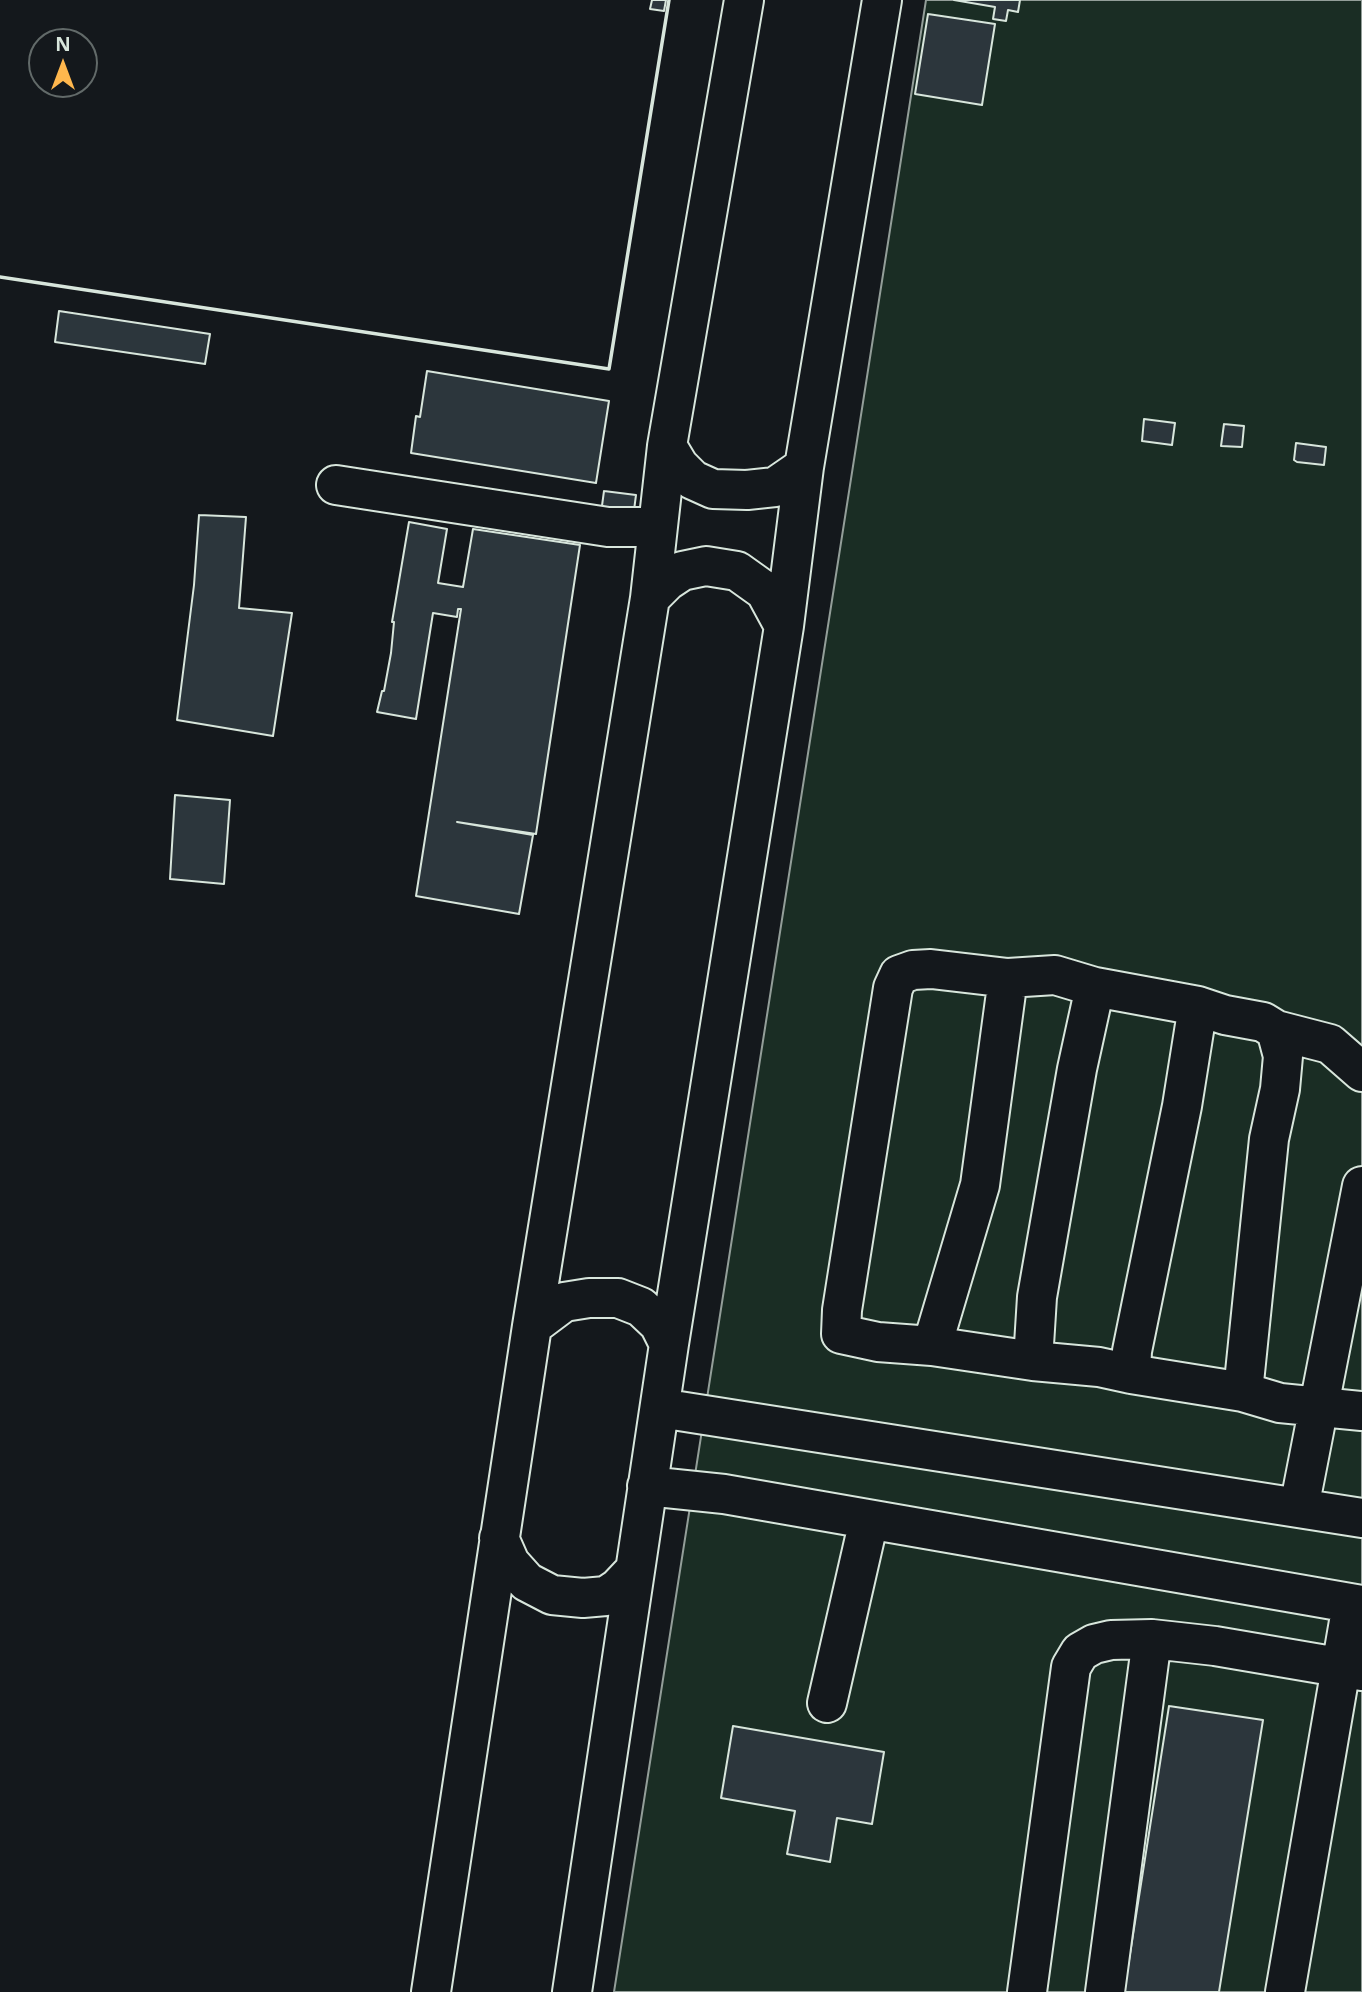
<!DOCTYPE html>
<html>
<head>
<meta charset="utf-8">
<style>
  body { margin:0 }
  #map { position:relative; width:1362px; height:1992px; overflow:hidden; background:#14181c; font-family:"Open Sans",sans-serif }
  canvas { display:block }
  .north { position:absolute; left:28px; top:28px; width:70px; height:70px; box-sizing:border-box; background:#14181c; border:2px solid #626a69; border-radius:50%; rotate:0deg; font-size:19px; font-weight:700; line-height:28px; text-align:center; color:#d8e6dc }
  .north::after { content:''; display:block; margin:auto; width:24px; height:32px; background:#ffb74d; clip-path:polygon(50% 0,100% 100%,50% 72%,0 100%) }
</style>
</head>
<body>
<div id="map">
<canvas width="1362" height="1992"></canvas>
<div class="north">N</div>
</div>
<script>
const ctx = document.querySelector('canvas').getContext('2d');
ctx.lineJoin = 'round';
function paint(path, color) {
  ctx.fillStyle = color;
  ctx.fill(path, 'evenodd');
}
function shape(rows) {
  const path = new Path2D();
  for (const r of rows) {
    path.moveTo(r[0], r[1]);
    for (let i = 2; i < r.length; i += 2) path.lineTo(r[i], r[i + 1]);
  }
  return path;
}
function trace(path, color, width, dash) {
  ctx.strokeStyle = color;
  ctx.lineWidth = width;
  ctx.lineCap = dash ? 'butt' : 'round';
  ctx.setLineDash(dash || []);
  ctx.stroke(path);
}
const green = shape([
  [926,0,1362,0,1362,1992,614,1992,926,0]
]);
paint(green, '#1a2d24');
trace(green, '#939e99', 2);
const building = shape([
  [652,0,666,0,664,11,650,9,652,0],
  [954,0,1020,0,1018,12,1008,10,1006,21,993,19,995,7,954,0],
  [928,14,995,24,982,105,915,94,928,14],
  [59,311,210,334,205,364,55,342,59,311],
  [427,371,609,401,596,483,411,453,416,416,420,417,427,371],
  [1144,419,1175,423,1172,445,1142,441,1144,419],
  [1224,424,1244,426,1242,447,1221,446,1224,424],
  [1296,443,1326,447,1324,465,1297,462,1294,460,1296,443],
  [604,491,636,495,633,518,601,513,604,491],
  [199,515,246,517,239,608,292,613,273,736,177,720,194,585,199,515],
  [409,522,447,529,438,583,463,587,473,529,580,545,536,834,457,822,533,835,519,914,416,896,461,609,458,609,457,617,433,613,416,719,377,712,382,691,384,691,391,653,394,622,392,622,409,522],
  [175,795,230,800,224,884,170,879,175,795],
  [1169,1706,1263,1720,1219,1992,1124,1992,1169,1706],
  [733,1726,884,1752,872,1824,837,1818,830,1862,787,1854,795,1811,721,1798,733,1726]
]);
paint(building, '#2c363c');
trace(building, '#d8e6dc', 2);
const minor = shape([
  [667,446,679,466,693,480,713,489,747,490,775,487,804,467],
  [336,485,608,527,658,527],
  [650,598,667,581,682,571,706,566,737,571,765,591,784,626],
  [1008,978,931,969,913,970,899,975,893,988,842,1310,841,1334,878,1342,932,1346,980,1185,1008,978,1055,975,1095,987,1077,1069,1037,1297,1033,1361,1099,1367,1131,1374,1132,1351,1182,1106,1198,1006,1225,1015,1263,1022,1276,1030,1283,1056,1280,1089,1269,1139,1243,1392,1280,1403,1362,1411],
  [1095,987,1198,1006],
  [1276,1030,1330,1044,1362,1072],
  [532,1326,564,1302,589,1298,618,1298,641,1307,659,1324,669,1344],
  [932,1346,1033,1361],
  [1131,1374,1243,1392],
  [660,1408,1362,1518],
  [647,1486,724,1494,1362,1605],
  [1299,1508,1362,1186],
  [499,1538,510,1563,527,1582,552,1595,583,1598,606,1596,618,1588,635,1570],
  [827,1703,869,1520],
  [431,1992,532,1326,650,598,667,446,744,0],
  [572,1992,669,1344,784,626,804,467,882,0],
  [1027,1992,1071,1667,1080,1652,1094,1644,1111,1640,1152,1639,1215,1646,1362,1671],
  [1105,1992,1152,1639],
  [1285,1992,1352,1604]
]);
trace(minor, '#d8e6dc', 42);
trace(minor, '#14181c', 38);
trace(shape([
  [0,277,609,369,669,0]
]), '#d8e6dc', 3.5);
</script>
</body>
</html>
